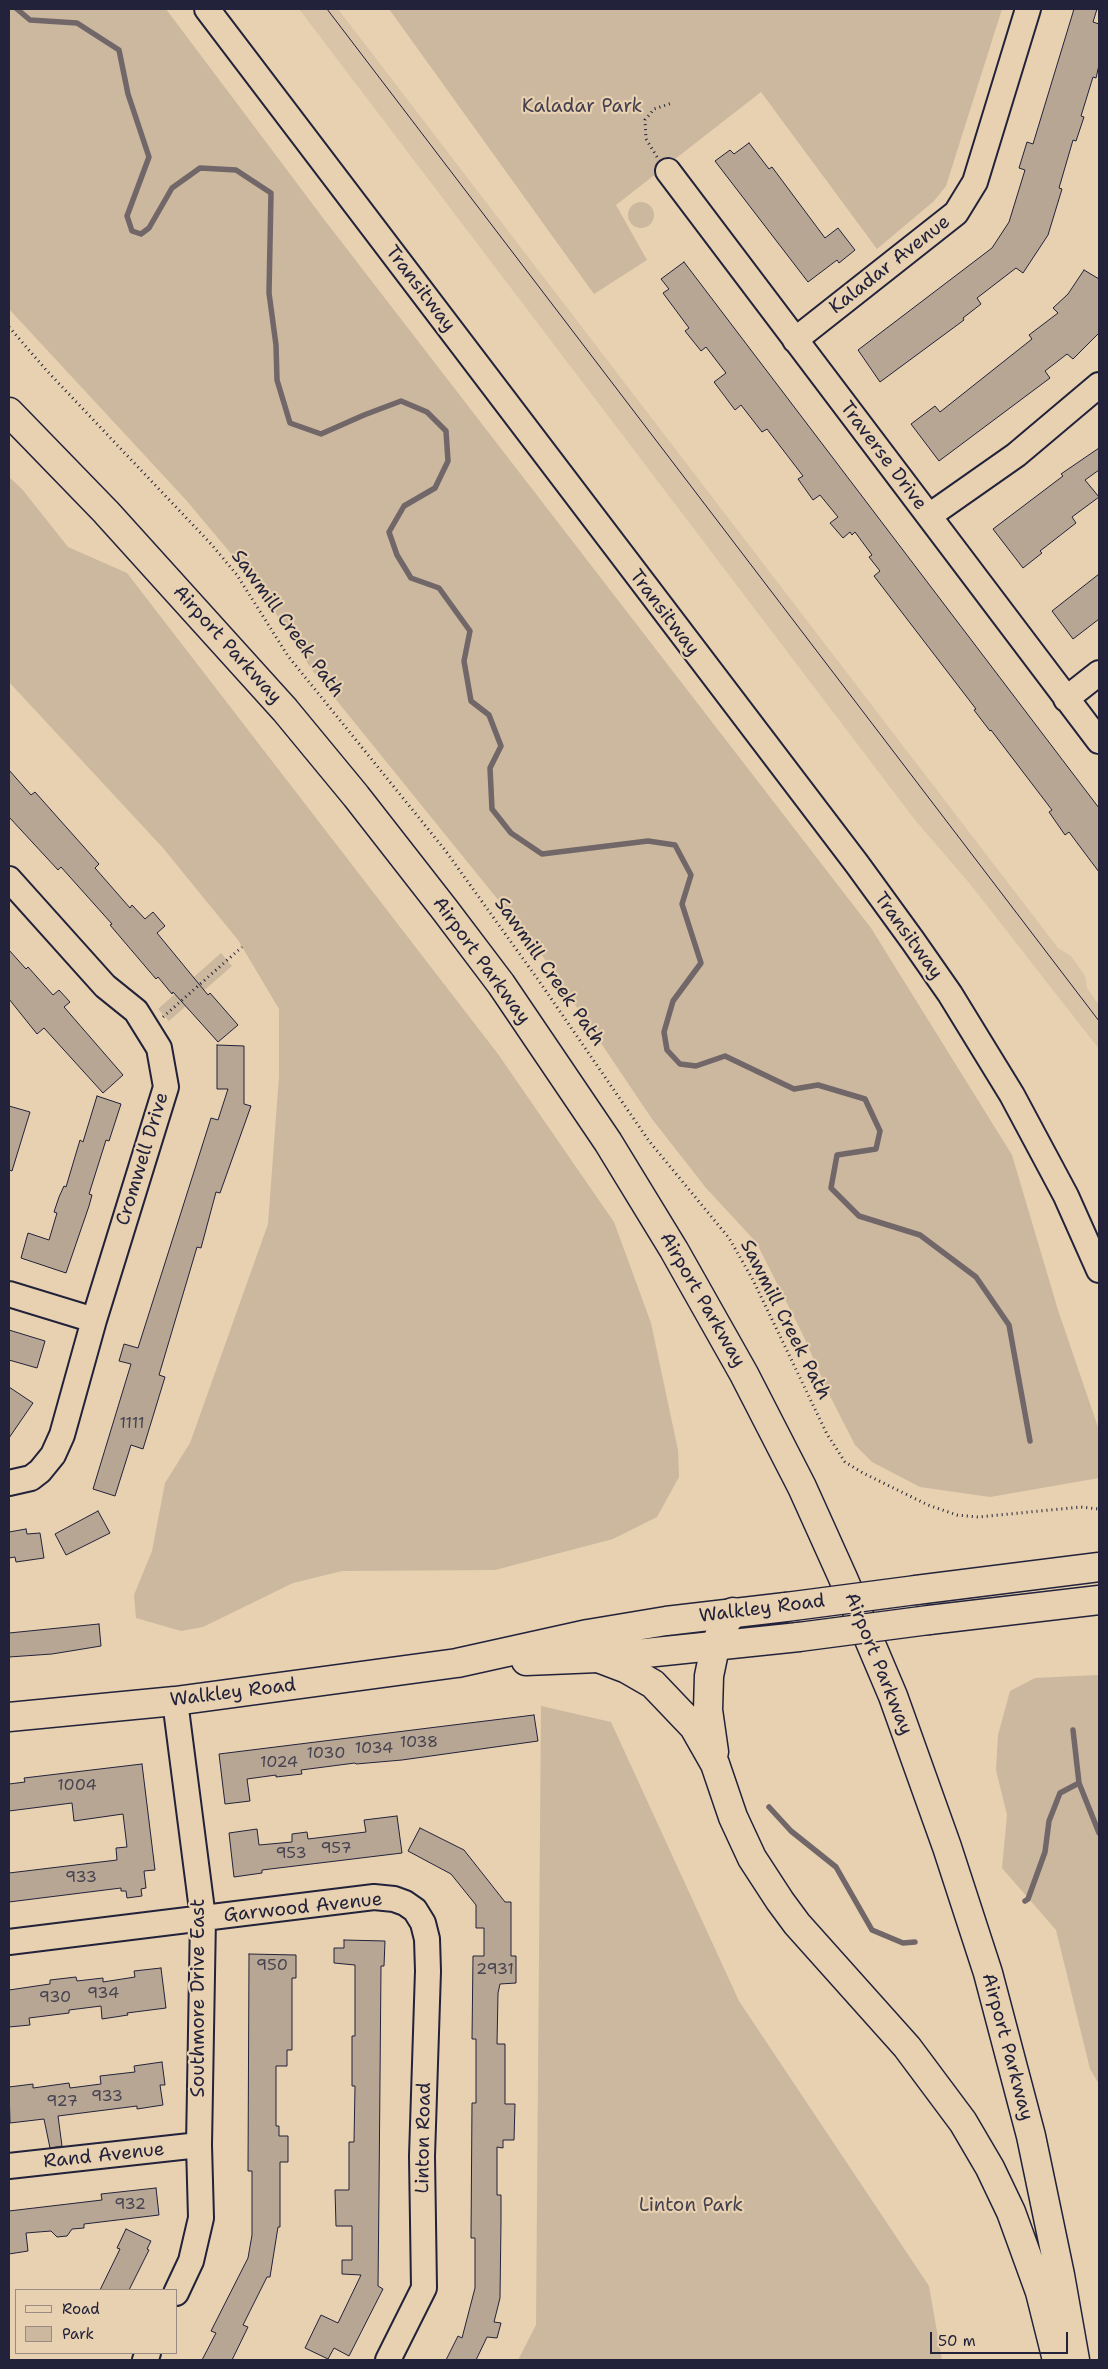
<!DOCTYPE html>
<html>
<head>
<meta charset="utf-8">
<style>
  body { margin:0 }
  #map { position:relative; width:1108px; height:2369px; overflow:hidden; background:#e8d1b0; font-family:"Shantell Sans",sans-serif }
  canvas { display:block }
  .frame { position:absolute; inset:0; border:10px solid #22223b; pointer-events:none }
  .legend { position:absolute; left:15px; top:2289px; width:162px; height:65px; box-sizing:border-box; background:#e8d1b0; border:1px solid #998b81; margin:0; padding:6px 9px; list-style:none; font-size:15px; color:#22223b }
  .legend li { display:flex; align-items:center; gap:10px; height:25px }
  .legend b { width:25px; border:1px solid #998b81 }
  .scale { position:absolute; left:930px; top:2332px; width:138px; height:22px; box-sizing:border-box; border:2px solid #22223b; border-top:0; padding-left:6px; font-size:15px; line-height:18px; white-space:nowrap; color:#22223b; -webkit-text-stroke:4px #e8d1b0; paint-order:stroke }
</style>
</head>
<body>
<div id="map">
<canvas width="1108" height="2369"></canvas>
<div class="frame"></div>
<ul class="legend">
<li><b style="height:6px;background:#e8d1b0"></b>Road</li>
<li><b style="height:14px;background:#cbb89f"></b>Park</li>
</ul>
<div class="scale">50 m</div>
</div>
<script>
const ctx = document.querySelector('canvas').getContext('2d');
ctx.lineJoin = 'round';
function paint(path, color) {
  ctx.fillStyle = color;
  ctx.fill(path, 'evenodd');
}
function shape(rows) {
  const path = new Path2D();
  for (const r of rows) {
    if (r.length === 3) {
      path.moveTo(r[0] + r[2], r[1]);
      path.arc(r[0], r[1], r[2], 0, 2 * Math.PI);
      continue;
    }
    path.moveTo(r[0], r[1]);
    for (let i = 2; i < r.length; i += 2) path.lineTo(r[i], r[i + 1]);
  }
  return path;
}
function trace(path, color, width, dash) {
  ctx.strokeStyle = color;
  ctx.lineWidth = width;
  ctx.lineCap = dash ? 'butt' : 'round';
  ctx.setLineDash(dash || []);
  ctx.stroke(path);
}
function label(font, color, halo, rows, align = 'center') {
  ctx.font = font + ' "Shantell Sans",sans-serif';
  ctx.lineWidth = 4.5;
  ctx.setLineDash([]);
  ctx.textBaseline = 'middle';
  ctx.strokeStyle = halo;
  ctx.fillStyle = color;
  for (const [text, x, y, turn = 0] of rows) {
    ctx.save();
    ctx.translate(x, y);
    ctx.rotate((+turn || 0) * Math.PI / 180);
    ctx.textAlign = isNaN(turn) ? turn : align;
    if (halo) ctx.strokeText(text, 0, 0);
    ctx.fillText(text, 0, 0);
    ctx.restore();
  }
}
paint(shape([
  [299,9,338,9,1058,948,1071,956,1085,976,1087,988,1099,1005,1099,1049,970,884,915,820]
]), '#d9c4a7');
paint(shape([
  [9,9,166,9,323,218,871,928,1012,1155,1058,1310,1099,1430,1099,1478,990,1497,920,1487,872,1462,855,1445,830,1396,802,1333,756,1242,706,1188,652,1119,537,948,312,670,259,587,186,500,9,309],
  [389,9,1002,9,946,186,934,201,877,249,761,92,616,205,647,260,594,294],
  [641,215,13],
  [9,477,22,489,68,547,127,573,498,1054,614,1222,651,1323,678,1450,679,1477,657,1517,613,1539,495,1570,342,1571,293,1583,203,1627,181,1631,136,1618,134,1595,152,1551,165,1483,190,1443,268,1224,279,1076,279,1009,238,940,163,848,9,682],
  [221,953,232,966,169,1021,158,1009],
  [1099,1675,1099,2084,1090,2069,1056,1930,1002,1868,1007,1815,996,1770,998,1735,1010,1691,1035,1678],
  [541,1706,611,1722,739,2001,929,2286,942,2360,518,2360,536,2325]
]), '#cbb89f');
trace(shape([
  [17,9,30,20,77,23,119,50,128,94,149,157,127,216,132,231,141,234,149,228,172,188,200,168,236,170,271,193,269,293,276,345,277,380,290,423,321,434,364,415,401,401,427,412,446,431,448,461,435,488,404,506,389,532,397,555,411,578,439,588,470,631,464,661,471,701,489,715,501,746,490,768,492,809,511,833,542,854,648,841,675,845,691,875,682,904,701,963,673,1001,664,1032,667,1050,680,1064,696,1066,725,1056,794,1089,818,1085,865,1099,880,1131,876,1149,837,1155,831,1188,859,1216,920,1235,976,1277,1009,1325,1030,1441],
  [1073,1730,1079,1783,1099,1833],
  [769,1807,791,1831,836,1867,872,1930,903,1943,915,1942],
  [1025,1901,1028,1899,1045,1852,1049,1821,1060,1793,1079,1783]
]), '#716769', 5.5);
const building = shape([
  [1074,9,1097,9,1093,22,1099,24,1099,65,1096,78,1093,77,1081,116,1084,117,1076,141,1073,140,1059,188,1062,189,1048,235,1023,273,1016,268,977,298,981,304,963,318,964,320,880,382,858,350,992,248,1009,222,1025,170,1019,168,1027,142,1033,144,1074,9],
  [749,143,769,169,772,167,825,238,838,228,855,250,839,263,837,260,808,282,715,161,730,150,734,154,749,143],
  [684,262,1099,808,1099,872,1069,832,1065,835,1049,812,1052,810,991,730,990,731,974,710,976,709,874,576,880,571,869,557,872,555,855,532,852,535,850,532,843,538,830,523,838,517,820,495,813,500,798,479,803,476,767,429,762,432,741,405,735,410,714,382,726,373,706,347,701,351,685,331,689,328,663,293,669,289,661,279,684,262],
  [1084,270,1099,279,1099,333,1073,359,1067,354,1045,371,1050,378,939,461,911,424,935,406,940,412,1032,339,1029,335,1058,313,1053,308,1068,294,1084,270],
  [1099,448,1099,470,1085,480,1099,497,1072,517,1076,523,1040,551,1042,553,1023,568,993,529,1063,476,1061,474,1099,448],
  [1099,574,1099,619,1073,639,1052,611,1099,574],
  [9,770,31,795,35,792,99,864,95,868,130,908,132,905,145,919,153,912,165,926,157,933,208,995,210,993,238,1025,218,1042,173,992,172,994,158,977,156,979,110,925,112,924,61,867,58,870,9,817,9,770],
  [9,950,26,969,28,967,53,995,59,990,70,1002,64,1007,123,1075,103,1093,44,1028,37,1034,9,999,9,950],
  [217,1045,244,1046,244,1104,251,1106,220,1193,216,1192,201,1248,197,1247,159,1375,165,1377,143,1449,131,1445,115,1496,93,1489,131,1364,119,1361,124,1344,138,1348,211,1118,218,1120,228,1089,217,1089,217,1045],
  [97,1096,121,1104,109,1141,106,1140,89,1194,92,1195,89,1206,66,1273,21,1258,28,1233,49,1240,57,1213,54,1212,59,1197,64,1186,66,1187,80,1140,83,1142,97,1096],
  [9,1106,30,1112,12,1171,9,1170,9,1106],
  [9,1330,45,1341,37,1368,9,1360,9,1330],
  [9,1387,33,1403,9,1438,9,1387],
  [98,1511,110,1533,66,1555,55,1534,98,1511],
  [26,1529,27,1534,40,1533,44,1558,16,1562,15,1557,9,1558,9,1532,26,1529],
  [99,1624,101,1646,52,1654,9,1657,9,1633,99,1624],
  [534,1715,538,1741,402,1760,356,1764,355,1763,301,1770,302,1774,276,1777,276,1775,247,1779,250,1801,225,1804,219,1754,534,1715],
  [142,1764,155,1870,144,1871,146,1888,141,1889,142,1896,127,1898,126,1891,121,1891,121,1888,9,1902,9,1873,117,1860,116,1848,127,1847,123,1814,74,1821,72,1803,9,1811,9,1784,25,1782,24,1778,142,1764],
  [397,1816,402,1853,262,1870,262,1873,234,1877,229,1833,257,1829,259,1845,292,1842,292,1834,307,1832,308,1839,366,1832,364,1820,397,1816],
  [420,1828,464,1850,505,1902,511,1902,511,1956,516,1956,516,1983,500,1984,498,1993,497,2044,505,2044,505,2104,515,2104,514,2140,503,2140,503,2148,497,2147,497,2195,501,2195,501,2221,500,2298,494,2322,501,2323,497,2338,487,2337,476,2360,446,2360,458,2336,462,2338,475,2288,475,2238,471,2238,472,2103,476,2103,476,2039,472,2039,473,1956,484,1956,484,1928,476,1928,476,1905,451,1874,408,1851,420,1828],
  [344,1940,385,1941,384,1966,381,1966,379,2191,378,2286,383,2289,349,2356,334,2348,328,2359,305,2348,321,2315,338,2323,361,2275,342,2274,342,2260,352,2260,352,2226,336,2226,335,2190,349,2190,349,2142,354,2142,355,2086,352,2086,352,2036,355,2036,355,1965,334,1963,334,1948,344,1948,344,1940],
  [249,1954,296,1955,296,1978,292,1978,292,2050,287,2050,287,2066,276,2066,276,2126,279,2126,279,2136,288,2136,288,2162,280,2162,280,2227,278,2227,270,2277,267,2277,243,2325,248,2327,232,2360,202,2360,216,2333,211,2331,248,2258,252,2235,252,2171,248,2171,249,1954],
  [161,1968,166,2008,127,2013,128,2015,102,2019,101,2006,69,2010,69,2013,29,2018,30,2025,9,2027,9,1990,50,1984,50,1980,76,1977,77,1981,103,1978,103,1982,135,1977,134,1971,161,1968],
  [162,2062,165,2085,160,2085,163,2105,137,2109,137,2106,58,2116,62,2146,50,2148,44,2119,10,2123,9,2087,33,2084,33,2088,69,2083,70,2088,101,2084,100,2076,135,2072,134,2066,162,2062],
  [156,2188,159,2215,84,2224,84,2228,72,2229,67,2236,57,2237,51,2231,26,2233,28,2251,9,2254,9,2211,102,2200,101,2194,156,2188],
  [126,2229,151,2241,147,2249,149,2250,129,2290,100,2290,120,2249,117,2248,126,2229]
]);
paint(building, '#b7a693');
trace(building, '#22223b', 1);
const minor = shape([
  [207,9,857,864,913,941,950,994,1012,1095,1066,1196,1099,1270],
  [668,171,1099,741],
  [795,340,956,213,975,182,1028,9],
  [929,516,1016,455,1099,385],
  [1066,699,1099,673],
  [9,879,105,986,136,1011,159,1048,166,1087,94,1320,62,1435,53,1455,40,1471,31,1478,9,1483],
  [9,1294,94,1320],
  [175,1701,203,1918,199,2145,201,2218,191,2261,176,2293],
  [9,1942,374,1897,394,1899,405,1903,415,1910,423,1923,427,1939,428,1971,422,2156,424,2288,388,2360],
  [9,2166,199,2145],
  [145,2360,148,2353]
]);
const major = shape([
  [916,1590,1099,1567],
  [929,1620,1099,1600],
  [526,1661,598,1658,799,1637],
  [9,1717,175,1701,457,1663,588,1634,666,1621,786,1607]
]);
const highway = shape([
  [9,412,106,512,285,710,356,796,445,910,501,984,608,1142,674,1250,744,1374,802,1487,843,1578,893,1696,947,1847,988,1973,1031,2136,1060,2275,1075,2360],
  [598,1658,627,1669,653,1684,694,1727,715,1764,733,1817,752,1858,780,1901,797,1924,907,2047,963,2122,990,2168,1011,2212,1040,2292,1057,2360],
  [714,1752,708,1710,709,1676,715,1647,723,1626,733,1612]
]);
trace(minor, '#22223b', 28);
trace(major, '#22223b', 31);
trace(highway, '#22223b', 31);
trace(shape([
  [657,157,646,139,645,120,654,109,672,103],
  [9,327,47,371,212,545,237,575,288,656,445,850,539,981,649,1141,729,1238,753,1280,827,1434,845,1462,863,1473,928,1505,957,1515,978,1517,1081,1507,1099,1509],
  [163,1017,242,947]
]), '#22223b', 3, [1, 4]);
trace(minor, '#e8d1b0', 24);
trace(major, '#e8d1b0', 28);
trace(highway, '#e8d1b0', 28);
trace(shape([
  [327,9,1099,1021]
]), '#22223b', 1);
const majorBridge = shape([
  [786,1607,916,1590],
  [799,1637,929,1620]
]);
trace(majorBridge, '#22223b', 31, []);
trace(majorBridge, '#e8d1b0', 28);
label('16px', '#474351', null, [
  ["1111",132,1424],
  ["1038",419,1743],
  ["1034",374,1749],
  ["1030",326,1754],
  ["1024",279,1763],
  ["1004",77,1786],
  ["957",336,1849],
  ["953",291,1854],
  ["933",81,1878],
  ["950",272,1966],
  ["2931",495,1970],
  ["934",103,1994],
  ["930",55,1998],
  ["933",107,2097],
  ["927",62,2102],
  ["932",130,2205]
]);
label('19px', '#44404f', '#e8d1b0', [
  ["Kaladar Park",582,107],
  ["Linton Park",691,2206]
]);
label('19px', '#22223b', '#e8d1b0', [
  ["Kaladar Avenue",890,265,-38],
  ["Transitway",420,289,53],
  ["Traverse Drive",883,456,53],
  ["Transitway",664,613,53],
  ["Sawmill Creek Path",287,624,54],
  ["Airport Parkway",227,645,48],
  ["Transitway",908,936,54],
  ["Airport Parkway",481,961,54],
  ["Sawmill Creek Path",549,972,55],
  ["Cromwell Drive",143,1159,-73],
  ["Airport Parkway",702,1300,60],
  ["Sawmill Creek Path",785,1320,63],
  ["Walkley Road",762,1609,-7],
  ["Airport Parkway",878,1664,68],
  ["Walkley Road",233,1693,-7],
  ["Garwood Avenue",303,1908,-6],
  ["Southmore Drive East",199,1998,-90],
  ["Airport Parkway",1007,2047,75],
  ["Linton Road",424,2138,-89],
  ["Rand Avenue",104,2156,-6]
]);
</script>
</body>
</html>
